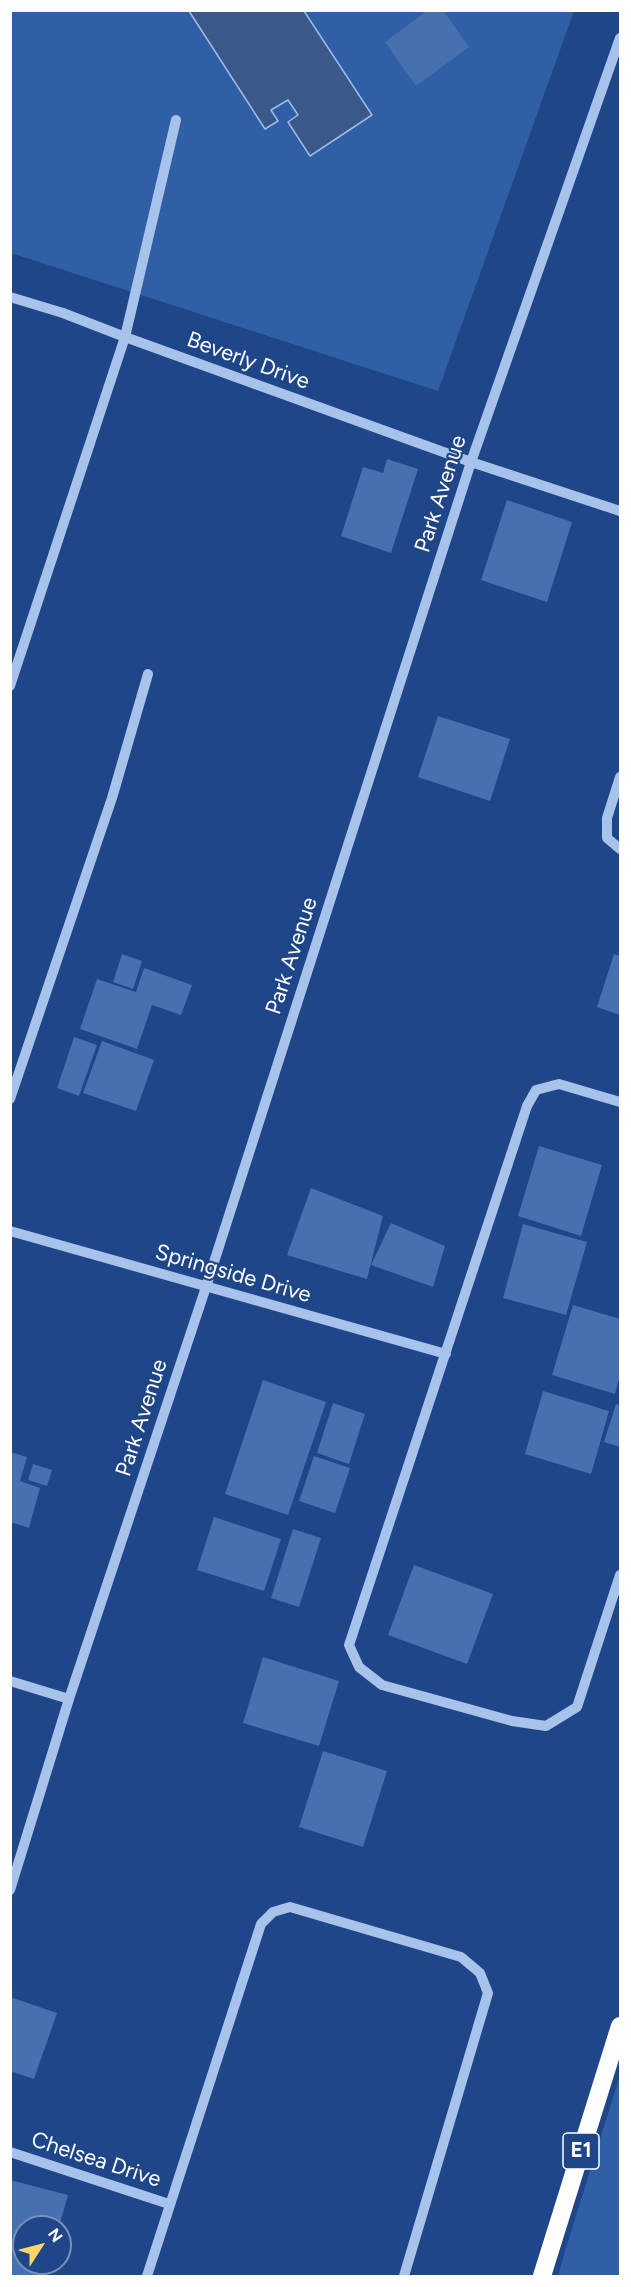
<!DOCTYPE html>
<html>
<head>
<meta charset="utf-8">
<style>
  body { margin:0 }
  #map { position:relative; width:631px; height:2287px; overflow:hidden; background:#1e4688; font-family:Figtree,sans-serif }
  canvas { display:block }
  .frame { position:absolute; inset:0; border:12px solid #fff; pointer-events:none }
  .north { position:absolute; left:12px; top:2215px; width:60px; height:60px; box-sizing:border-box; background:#1e4688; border:2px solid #7890b8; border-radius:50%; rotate:54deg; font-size:16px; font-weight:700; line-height:24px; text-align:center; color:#fff }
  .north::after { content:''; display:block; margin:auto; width:21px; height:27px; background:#fad766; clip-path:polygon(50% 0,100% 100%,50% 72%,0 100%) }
</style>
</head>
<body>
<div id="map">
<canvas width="631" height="2287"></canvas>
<div class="frame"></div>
<div class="north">N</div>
</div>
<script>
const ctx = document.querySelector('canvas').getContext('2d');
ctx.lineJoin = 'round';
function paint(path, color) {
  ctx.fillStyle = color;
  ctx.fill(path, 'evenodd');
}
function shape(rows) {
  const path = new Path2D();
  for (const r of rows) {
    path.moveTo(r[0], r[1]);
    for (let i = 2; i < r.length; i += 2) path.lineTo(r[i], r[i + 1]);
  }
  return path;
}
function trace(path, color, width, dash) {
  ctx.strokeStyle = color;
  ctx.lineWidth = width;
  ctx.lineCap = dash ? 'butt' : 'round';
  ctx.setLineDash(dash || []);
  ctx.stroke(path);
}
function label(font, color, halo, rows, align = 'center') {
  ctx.font = font + ' Figtree,sans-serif';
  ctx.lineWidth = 4.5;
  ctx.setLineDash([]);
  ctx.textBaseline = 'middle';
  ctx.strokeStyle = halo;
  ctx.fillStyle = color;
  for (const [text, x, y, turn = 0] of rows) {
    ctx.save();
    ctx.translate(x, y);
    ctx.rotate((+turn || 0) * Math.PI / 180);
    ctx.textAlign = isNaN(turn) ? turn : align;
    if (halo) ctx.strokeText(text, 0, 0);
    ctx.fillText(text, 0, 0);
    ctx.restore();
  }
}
paint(shape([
  [11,11,574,11,438,391,11,253],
  [620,2075,620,2276,558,2276,565,2251]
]), '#315fa5');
const water = shape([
  [189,11,304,11,372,115,310,156,288,122,298,115,288,100,271,110,278,121,265,129,189,11]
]);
paint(water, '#3a5888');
trace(water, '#9abced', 1.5);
paint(shape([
  [428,10,443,10,469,47,416,86,385,42],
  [387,459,418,469,391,553,341,536,363,467,383,473],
  [507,500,572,522,547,602,481,580],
  [438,716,510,739,490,801,418,777],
  [122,954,142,961,133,989,113,982],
  [614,954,620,956,620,1015,597,1007],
  [144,968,192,985,181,1015,152,1005,137,1049,80,1029,97,979,136,992],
  [74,1037,97,1045,79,1096,57,1088],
  [102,1041,154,1060,136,1111,83,1093],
  [539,1146,602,1165,581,1236,518,1216],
  [311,1188,383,1216,367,1279,287,1255],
  [391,1223,445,1246,433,1287,371,1265],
  [523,1224,587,1242,566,1315,503,1298],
  [573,1305,620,1319,620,1375,615,1394,552,1375],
  [263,1380,326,1402,288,1515,225,1494],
  [543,1391,609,1411,591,1474,525,1454],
  [333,1403,365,1414,349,1464,317,1453],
  [616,1404,620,1405,620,1447,604,1442],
  [10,1452,27,1457,20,1481,40,1488,29,1528,10,1522],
  [314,1456,350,1468,335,1513,299,1501],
  [33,1464,52,1470,47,1486,28,1480],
  [214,1517,281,1539,264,1591,197,1570],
  [293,1529,321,1538,299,1607,271,1598],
  [414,1565,493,1594,467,1664,388,1635],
  [263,1657,339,1681,319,1746,243,1723],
  [323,1751,387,1771,363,1847,299,1827],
  [10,1997,57,2013,34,2079,10,2071],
  [10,2180,68,2195,59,2227,24,2227,24,2263,50,2263,46,2276,10,2276]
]), '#4670b0');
trace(shape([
  [10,297,63,313,125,337,471,462,620,511],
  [10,686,125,337,176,120],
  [620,777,607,818,607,838,620,849],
  [10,1099,112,798,148,674],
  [620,1102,559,1084,536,1090,527,1106,349,1645,359,1667,382,1685,512,1721,546,1726,577,1707,620,1575],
  [10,1231,446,1354],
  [10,1681,69,1699],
  [10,1890,69,1699,206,1287,471,462,620,38],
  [10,2152,169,2204],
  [147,2276,261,1924,273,1912,290,1907,461,1957,480,1973,488,1993,404,2276]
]), '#a7c2eb', 10);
trace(shape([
  [542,2276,620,2026]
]), '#fff', 18);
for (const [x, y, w] of [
  [581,2151,36]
]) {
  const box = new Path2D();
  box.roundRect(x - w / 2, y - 18, w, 36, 4.5);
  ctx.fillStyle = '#1e4688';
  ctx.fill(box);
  trace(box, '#fff', 1.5);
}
label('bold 21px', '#fff', null, [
  ["E1",581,2151]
]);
label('22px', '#fff', '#1e4688', [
  ["Beverly Drive",248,361,20],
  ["Park Avenue",441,494,-72],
  ["Park Avenue",292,956,-72],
  ["Springside Drive",233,1274,16],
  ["Park Avenue",142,1418,-72],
  ["Chelsea Drive",96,2160,18]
]);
</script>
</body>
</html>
